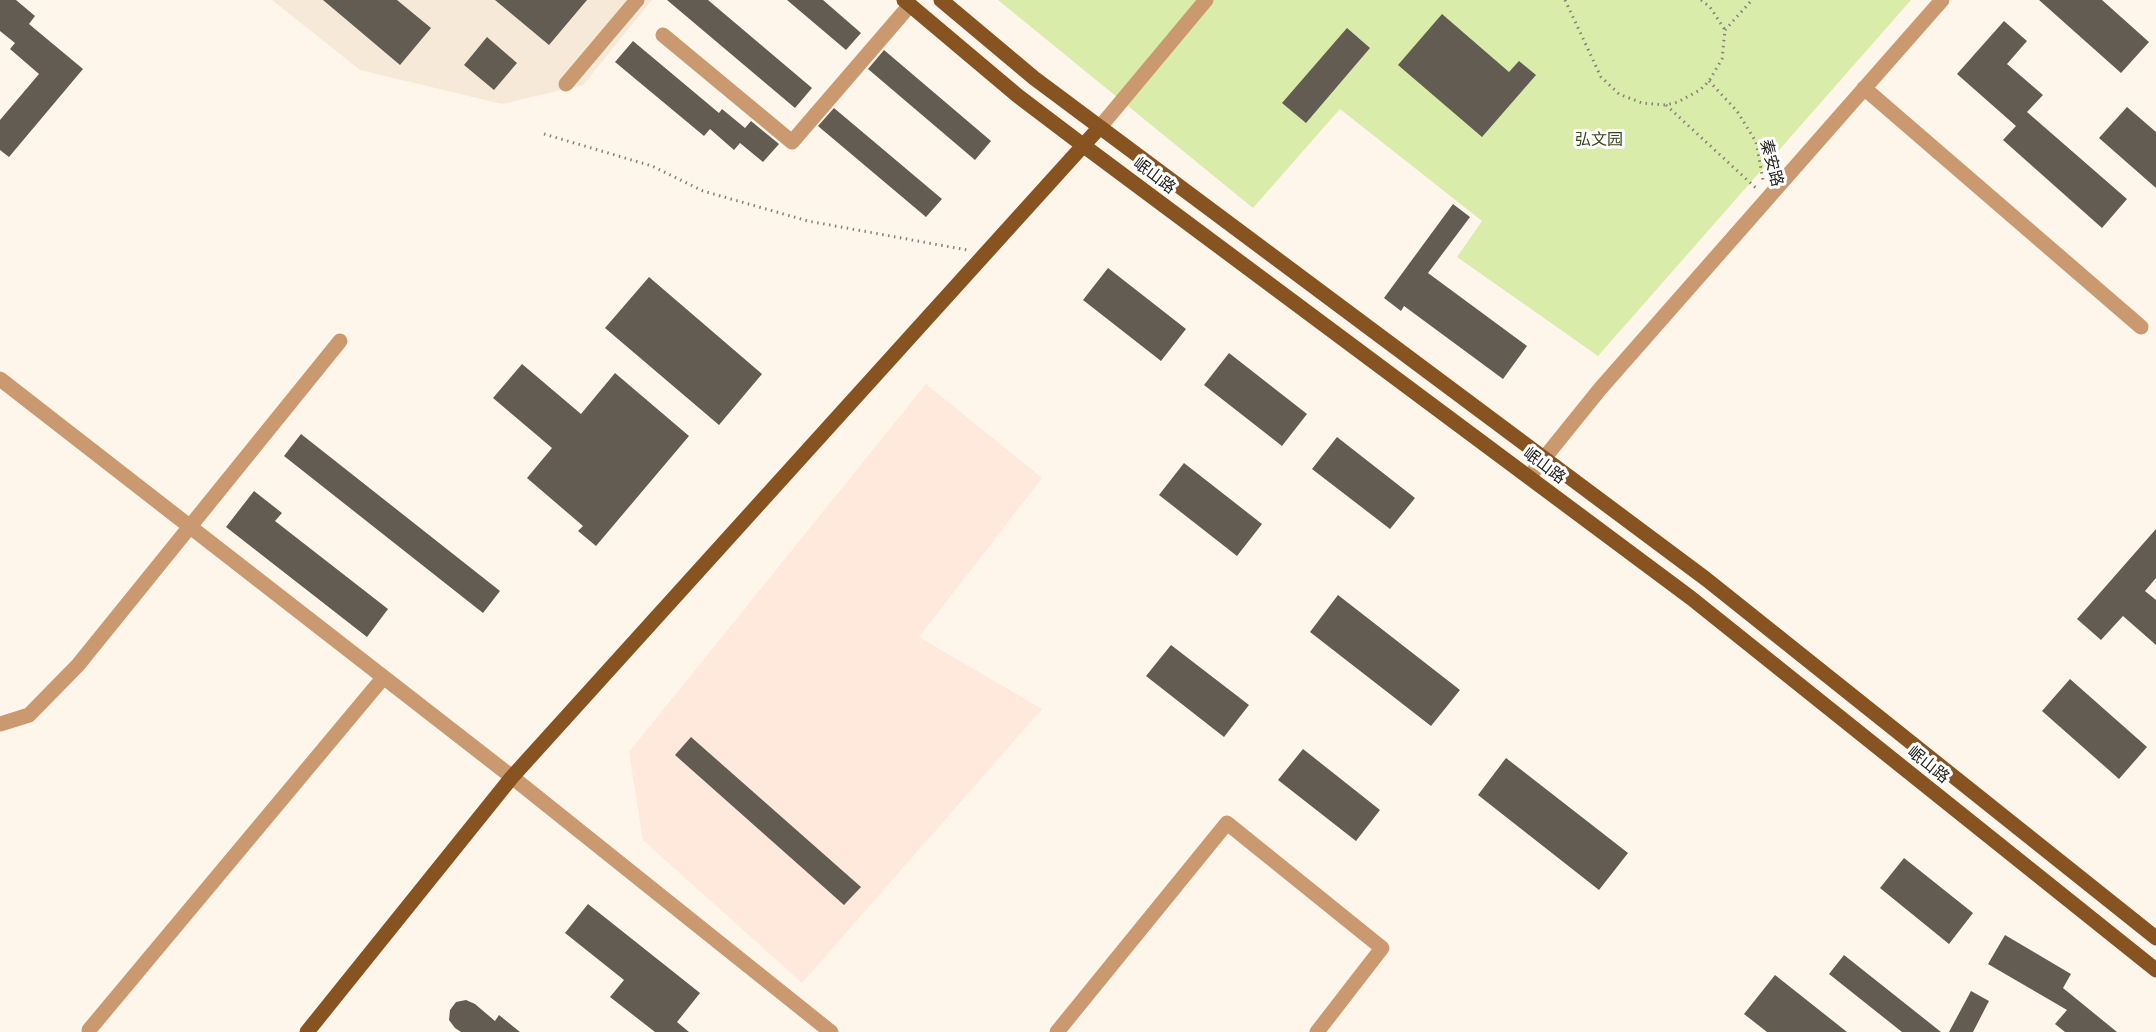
<!DOCTYPE html>
<html>
<head>
<meta charset="utf-8">
<style>
  body { margin:0 }
  canvas { display:block; background:#fef6eb }
</style>
</head>
<body>
<canvas width="2156" height="1032"></canvas>
<script>
const ctx = document.querySelector('canvas').getContext('2d');
ctx.lineJoin = 'round';
function paint(path, color) {
  ctx.fillStyle = color;
  ctx.fill(path, 'evenodd');
}
function shape(rows) {
  const path = new Path2D();
  for (const r of rows) {
    path.moveTo(r[0], r[1]);
    for (let i = 2; i < r.length; i += 2) path.lineTo(r[i], r[i + 1]);
  }
  return path;
}
function trace(path, color, width, dash) {
  ctx.strokeStyle = color;
  ctx.lineWidth = width;
  ctx.lineCap = dash ? 'butt' : 'round';
  ctx.setLineDash(dash || []);
  ctx.stroke(path);
}
function label(font, color, halo, rows, align = 'center') {
  ctx.font = font + ' Manrope,"Noto Sans SC",sans-serif';
  ctx.lineWidth = 6;
  ctx.setLineDash([]);
  ctx.textBaseline = 'middle';
  ctx.strokeStyle = halo;
  ctx.fillStyle = color;
  for (const [text, x, y, turn = 0] of rows) {
    ctx.save();
    ctx.translate(x, y);
    ctx.rotate((+turn || 0) * Math.PI / 180);
    ctx.textAlign = isNaN(turn) ? turn : align;
    if (halo) ctx.strokeText(text, 0, 0);
    ctx.fillText(text, 0, 0);
    ctx.restore();
  }
}
paint(shape([
  [272,0,652,0,583,85,502,104,360,70]
]), '#f6e9d8');
paint(shape([
  [926,384,1042,478,919,637,1042,709,802,983,643,840,629,752]
]), '#ffe8dc');
paint(shape([
  [998,0,1911,0,1598,356,1457,257,1482,221,1340,109,1253,208]
]), '#d9eca9');
paint(shape([
  [0,0,16,0,35,16,29,24,83,69,9,157,0,150,0,120,39,74,10,49,15,43,0,31],
  [323,0,397,0,431,28,400,65],
  [495,0,587,0,549,45],
  [667,0,708,0,812,88,795,108],
  [787,0,823,0,861,33,846,50],
  [2039,0,2102,0,2149,42,2121,73],
  [1442,14,1509,72,1519,61,1536,75,1482,137,1398,65],
  [2004,21,2027,41,2007,64,2043,95,2027,112,2127,199,2102,228,2003,140,2016,126,1957,74],
  [1347,28,1370,48,1306,123,1282,103],
  [487,37,517,63,494,90,464,65],
  [633,41,719,113,722,109,745,128,751,121,779,144,763,162,740,143,734,150,710,129,704,136,615,62],
  [884,50,991,141,975,160,868,69],
  [2127,107,2156,132,2156,188,2099,138],
  [834,108,942,199,926,217,818,126],
  [1453,204,1470,217,1428,273,1527,346,1503,379,1404,306,1401,311,1384,298],
  [1108,268,1186,329,1161,361,1083,300],
  [649,277,762,374,719,425,605,328],
  [1229,353,1307,414,1282,446,1204,385],
  [522,364,581,414,615,373,689,436,596,546,578,531,583,526,527,478,552,448,493,398],
  [301,434,500,591,483,613,284,456],
  [1337,437,1415,498,1390,529,1312,469],
  [1184,463,1262,524,1237,556,1159,495],
  [254,491,282,513,275,521,388,609,367,637,226,527],
  [2156,529,2156,578,2145,591,2156,600,2156,645,2123,616,2101,640,2077,619],
  [1338,595,1460,690,1431,726,1310,632],
  [1171,645,1249,705,1224,737,1146,676],
  [2070,679,2147,747,2119,779,2042,711],
  [691,737,861,887,844,905,675,755],
  [1303,749,1380,810,1356,841,1278,780],
  [1506,758,1628,853,1599,890,1478,795],
  [1904,858,1973,913,1949,944,1880,888],
  [588,904,700,993,677,1022,689,1032,655,1032,610,997,624,980,565,933],
  [2005,935,2071,974,2063,988,2117,1032,2065,1032,2055,1024,2067,1010,1988,964],
  [1844,955,1941,1032,1902,1032,1829,974],
  [1775,975,1847,1032,1767,1032,1744,1014],
  [1971,991,1989,1001,1973,1032,1949,1032],
  [466,1000,475,1004,495,1021,499,1015,520,1032,461,1032,455,1028,449,1020,450,1010,456,1002]
]), '#635c53');
trace(shape([
  [1565,0,1601,77,1619,94,1642,103,1666,105,1678,102,1700,90,1709,81,1722,59,1725,30],
  [1701,0,1710,7,1725,30],
  [1725,30,1752,0],
  [1709,81,1737,111,1756,142,1763,180],
  [1666,105,1757,189],
  [544,134,652,166,703,191,808,221,967,250]
]), '#88827b', 3, [1.5, 4.5]);
trace(shape([
  [663,35,792,142,910,5],
  [566,84,637,0],
  [1864,88,2141,327],
  [1100,127,1206,0],
  [0,379,512,777,831,1032],
  [1529,477,1600,389,1942,0],
  [0,724,29,715,78,665,340,341],
  [89,1030,383,678],
  [1057,1032,1227,823,1382,948,1317,1032]
]), '#ca996f', 15);
trace(shape([
  [904,0,1018,96,1084,146,1691,598,2156,970],
  [941,0,1034,78,1706,579,2156,938],
  [307,1032,512,777,1100,127]
]), '#865321', 15);
label('16px', '#38421b', '#fff', [
  ["弘文园",1599,141]
]);
label('16px', '#26231f', '#fff', [
  ["秦安路",1771,163,75],
  ["岷山路",1154,176,37],
  ["岷山路",1544,466,37],
  ["岷山路",1928,765,39]
]);
</script>
</body>
</html>
